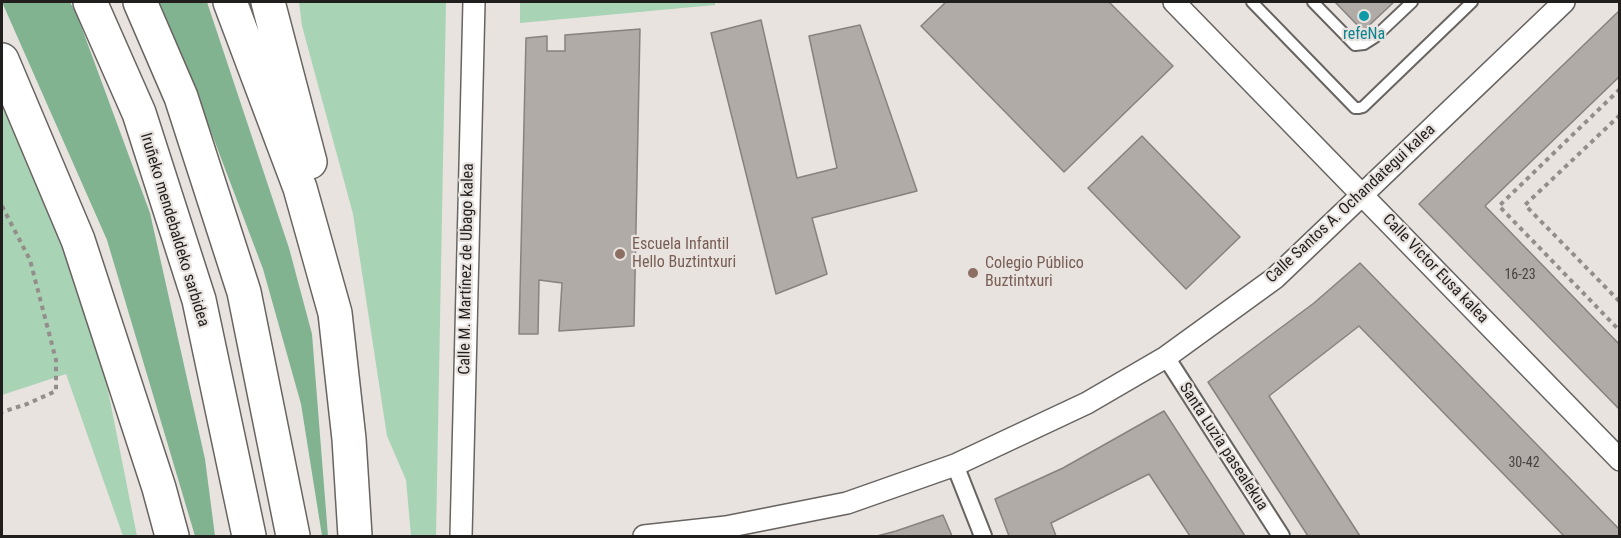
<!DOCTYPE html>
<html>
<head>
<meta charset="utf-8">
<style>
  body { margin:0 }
  #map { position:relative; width:1621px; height:538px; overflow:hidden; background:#e9e3e0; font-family:"Roboto Condensed",sans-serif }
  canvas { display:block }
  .frame { position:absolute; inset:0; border:3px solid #211f1e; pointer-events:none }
</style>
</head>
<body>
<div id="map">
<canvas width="1621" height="538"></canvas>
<div class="frame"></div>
</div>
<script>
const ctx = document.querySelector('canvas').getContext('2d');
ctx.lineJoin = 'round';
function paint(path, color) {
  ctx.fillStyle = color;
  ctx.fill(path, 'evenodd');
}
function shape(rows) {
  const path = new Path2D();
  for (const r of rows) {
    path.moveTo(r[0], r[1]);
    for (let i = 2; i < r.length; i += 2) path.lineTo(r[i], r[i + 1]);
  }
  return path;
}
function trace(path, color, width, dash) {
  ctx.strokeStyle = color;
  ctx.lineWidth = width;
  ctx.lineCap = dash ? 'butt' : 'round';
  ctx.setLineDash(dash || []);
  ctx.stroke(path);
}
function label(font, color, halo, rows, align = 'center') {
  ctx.font = font + ' "Roboto Condensed",sans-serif';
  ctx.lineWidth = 4.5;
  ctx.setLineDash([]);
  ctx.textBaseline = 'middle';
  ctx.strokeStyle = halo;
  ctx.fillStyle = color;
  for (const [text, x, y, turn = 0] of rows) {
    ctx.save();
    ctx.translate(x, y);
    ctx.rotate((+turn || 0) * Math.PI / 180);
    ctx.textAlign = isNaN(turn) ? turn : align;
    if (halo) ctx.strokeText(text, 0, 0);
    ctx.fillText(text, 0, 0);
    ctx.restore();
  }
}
paint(shape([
  [299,2,446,2,436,536,411,536,406,480,387,436,353,214,302,26],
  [520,2,715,2,715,5,520,23],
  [2,70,78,240,137,536,123,536,66,374,2,395]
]), '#a9d3b5');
paint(shape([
  [2,2,70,2,77,15,150,213,205,459,215,536,195,536,107,240],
  [158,2,207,2,289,248,312,334,328,536,322,536,301,404,263,269,207,121]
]), '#81b390');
const building = shape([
  [946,2,1109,2,1173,66,1064,172,921,26,946,2],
  [1335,2,1394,2,1363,31,1335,2],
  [1620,10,1620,76,1485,206,1620,345,1620,410,1419,204,1620,10],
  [761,20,797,178,837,168,809,36,860,25,917,191,812,218,827,274,776,294,711,33,761,20],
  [640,29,634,326,559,331,562,283,539,280,538,334,519,334,526,38,547,36,547,51,565,51,565,35,640,29],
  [1142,136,1240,237,1186,289,1088,188,1142,136],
  [1360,263,1620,530,1620,536,1564,536,1359,326,1269,396,1360,536,1308,536,1208,382,1314,303,1360,263],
  [1164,411,1245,536,1190,536,1149,474,1051,523,1056,536,1009,536,995,499,1063,468,1164,411],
  [943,515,952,536,877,536,896,531,943,515]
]);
paint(building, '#b0aba7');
trace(building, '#87827f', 1.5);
const service = shape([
  [1252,2,1355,108,1359,108,1363,107,1472,2],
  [1313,2,1355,45,1364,44,1375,37,1412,2]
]);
const pedestrian = shape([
  [1166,357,1281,536],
  [955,465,983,536]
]);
const minor = shape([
  [1174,2,1620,460],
  [461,536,474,2],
  [644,536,726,527,847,503,955,465,1087,403,1166,357,1275,278,1564,2]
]);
const motorway = shape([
  [90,2,139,113,199,300,249,536],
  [140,2,181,97,244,292,293,536],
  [230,2,300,188,335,313,349,439,355,536],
  [268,2,310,162],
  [2,60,78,240,159,488,172,536]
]);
trace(service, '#686461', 14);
trace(pedestrian, '#686461', 20);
trace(minor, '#686461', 24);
trace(motorway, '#686461', 36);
trace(shape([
  [1620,89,1499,206,1620,331],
  [1620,115,1525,205,1620,302],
  [2,206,30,260,56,360,56,391,27,404,2,412]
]), '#938e8c', 4, [4.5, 4.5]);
trace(service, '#fff', 10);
trace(pedestrian, '#fff', 16);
trace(minor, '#fff', 21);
trace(motorway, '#fff', 33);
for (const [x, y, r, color] of [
  [1364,16,6,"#0f9aa8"],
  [620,254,6,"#8d6e63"],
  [973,273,6,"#8d6e63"]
]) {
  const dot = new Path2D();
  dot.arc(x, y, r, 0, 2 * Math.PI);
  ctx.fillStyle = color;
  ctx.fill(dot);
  trace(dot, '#e9e3e0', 2);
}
label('14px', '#454240', null, [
  ["16-23",1520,275],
  ["30-42",1524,463]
]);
label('16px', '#0d838f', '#e9e3e0', [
  ["refeNa",1364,35]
]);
label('16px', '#211f1e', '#e9e3e0', [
  ["Calle Santos A. Ochandategui kalea",1351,204,-43],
  ["Iruñeko mendebaldeko sarbidea",174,230,73],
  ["Calle M. Martínez de Ubago kalea",467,269,-89],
  ["Calle Victor Eusa kalea",1435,269,46],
  ["Santa Luzia pasealekua",1223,447,57]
]);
label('16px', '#785e54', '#e9e3e0', [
  ["Escuela Infantil",632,245],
  ["Hello Buztintxuri",632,263],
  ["Colegio Público",985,264],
  ["Buztintxuri",985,282]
], 'left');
</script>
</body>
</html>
